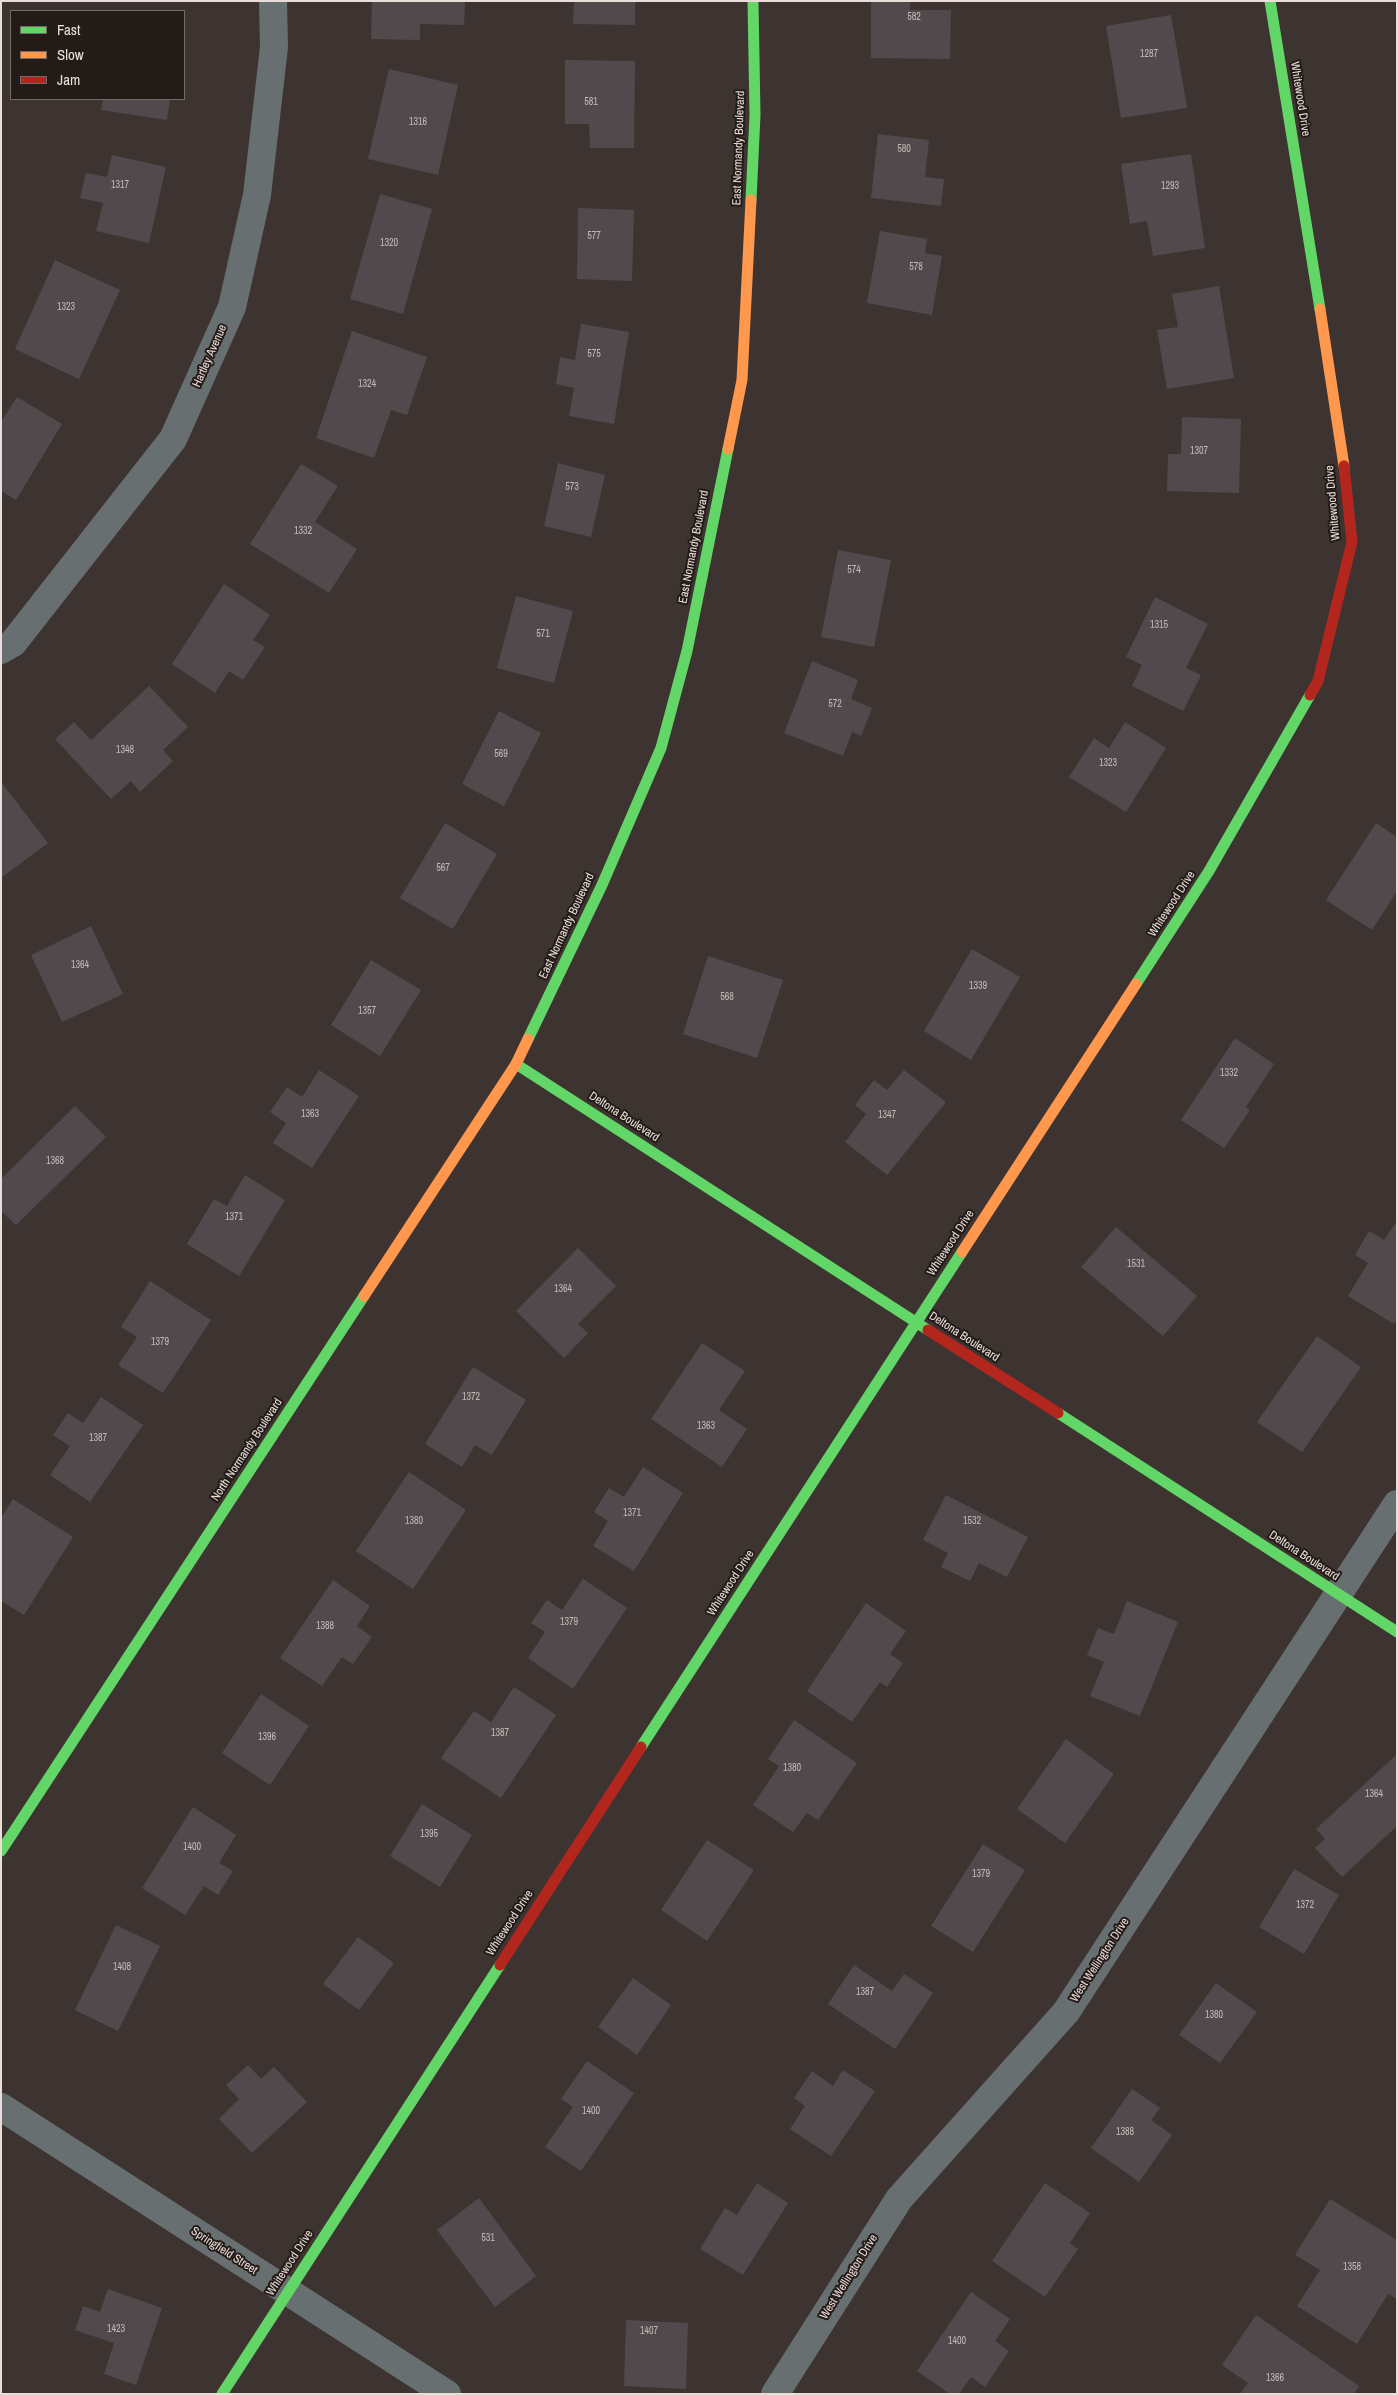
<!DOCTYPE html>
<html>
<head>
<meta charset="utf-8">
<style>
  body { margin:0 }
  #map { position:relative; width:1398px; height:2395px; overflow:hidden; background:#3d3431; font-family:"Archivo Narrow",sans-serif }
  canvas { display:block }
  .frame { position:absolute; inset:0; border:2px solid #eadeda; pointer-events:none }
  .legend { position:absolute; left:10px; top:10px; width:175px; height:90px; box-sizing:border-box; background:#231b18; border:1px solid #736966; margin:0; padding:6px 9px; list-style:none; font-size:15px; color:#eadeda }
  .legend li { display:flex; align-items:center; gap:10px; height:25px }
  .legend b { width:25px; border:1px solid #736966 }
</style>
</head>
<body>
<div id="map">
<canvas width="1398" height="2395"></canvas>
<div class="frame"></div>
<ul class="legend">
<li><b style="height:6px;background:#63d668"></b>Fast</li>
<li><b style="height:6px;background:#ff974d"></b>Slow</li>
<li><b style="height:6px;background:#b3261e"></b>Jam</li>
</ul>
</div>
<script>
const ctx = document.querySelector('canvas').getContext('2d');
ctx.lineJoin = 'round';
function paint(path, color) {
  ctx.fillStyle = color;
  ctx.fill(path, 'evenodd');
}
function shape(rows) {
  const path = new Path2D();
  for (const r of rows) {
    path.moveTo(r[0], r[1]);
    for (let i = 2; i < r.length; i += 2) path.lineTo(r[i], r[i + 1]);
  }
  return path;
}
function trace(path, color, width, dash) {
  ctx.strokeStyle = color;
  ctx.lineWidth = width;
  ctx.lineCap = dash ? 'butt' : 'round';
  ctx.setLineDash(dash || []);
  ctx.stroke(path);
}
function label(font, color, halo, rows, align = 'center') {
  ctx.font = font + ' "Archivo Narrow",sans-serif';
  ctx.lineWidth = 4;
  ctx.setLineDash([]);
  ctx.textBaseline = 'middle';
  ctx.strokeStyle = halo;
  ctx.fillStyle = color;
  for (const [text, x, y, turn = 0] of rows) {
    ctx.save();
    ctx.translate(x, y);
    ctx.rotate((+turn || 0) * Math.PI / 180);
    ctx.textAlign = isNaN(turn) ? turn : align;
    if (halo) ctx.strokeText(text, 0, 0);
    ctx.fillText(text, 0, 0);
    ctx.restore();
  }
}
paint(shape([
  [372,1,465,1,464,25,420,24,420,40,371,39],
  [574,1,635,1,635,25,573,24],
  [871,1,910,1,910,10,951,10,950,59,871,58],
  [1171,15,1187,108,1121,118,1106,26],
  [565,60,635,61,634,148,590,148,589,124,565,124],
  [389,69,458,85,438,175,368,159],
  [103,99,170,99,167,120,101,110],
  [878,134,929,140,925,177,944,179,941,206,871,198],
  [1191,154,1205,248,1153,256,1147,221,1130,224,1121,164],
  [112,155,166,167,149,243,96,231,103,203,80,198,86,173,107,177],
  [380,194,432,209,403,314,350,299],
  [578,208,634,210,632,281,577,279],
  [880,231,927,239,925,253,942,256,932,315,867,303],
  [55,260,120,290,79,379,15,349],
  [1219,286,1234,378,1167,389,1157,330,1178,327,1172,294],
  [581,324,629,332,614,424,569,416,574,388,556,384,560,357,575,360],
  [352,331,427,357,407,415,391,410,374,458,316,438],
  [17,397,62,424,16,500,1,491,1,422],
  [1182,417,1241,419,1239,493,1167,491,1168,454,1181,454],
  [558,463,605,475,591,537,544,526],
  [301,464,338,486,315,522,357,549,329,593,250,544],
  [838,550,891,560,874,647,821,637],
  [224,584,270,615,253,640,265,647,243,680,229,671,215,693,172,664],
  [516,596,573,611,554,683,497,668],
  [1155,597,1208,624,1186,668,1201,675,1183,711,1132,686,1142,665,1126,657],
  [812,661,858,680,851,699,872,708,861,736,852,732,843,756,784,733],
  [149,686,188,727,163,750,173,761,140,792,131,781,111,799,55,739,74,722,91,740],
  [499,711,541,733,504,806,462,784],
  [1125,722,1166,748,1126,812,1069,777,1094,738,1109,748],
  [1,782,48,843,1,878],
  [445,823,497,854,453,929,400,898],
  [1376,823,1397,837,1397,891,1372,930,1326,900],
  [91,926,123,994,62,1022,31,955],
  [972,949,1020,977,971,1060,924,1031],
  [708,956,783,980,757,1058,683,1034],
  [371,960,421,990,380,1056,331,1025],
  [1235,1038,1274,1064,1246,1107,1250,1110,1224,1148,1181,1120],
  [319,1070,359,1096,312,1168,273,1143,286,1123,270,1112,287,1087,302,1097],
  [904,1070,946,1102,887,1175,845,1142,866,1114,855,1105,874,1080,887,1090],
  [75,1106,106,1137,16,1225,1,1211,1,1179],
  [245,1175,285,1200,239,1276,187,1244,214,1199,227,1206],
  [1397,1221,1397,1320,1394,1324,1348,1296,1368,1263,1355,1255,1369,1231,1384,1240],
  [1116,1227,1197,1296,1163,1336,1081,1267],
  [578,1248,616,1286,578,1324,588,1333,564,1358,516,1311],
  [150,1281,211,1320,163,1393,118,1365,137,1337,121,1327],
  [1317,1336,1361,1367,1302,1452,1257,1422],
  [702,1343,745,1371,719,1410,747,1429,722,1467,651,1419],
  [473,1367,526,1400,492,1455,475,1445,462,1467,425,1444],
  [101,1397,143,1425,90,1502,50,1475,70,1446,53,1435,68,1413,83,1423],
  [643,1467,683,1493,634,1571,593,1546,608,1521,594,1512,609,1488,624,1497],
  [409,1472,466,1510,413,1589,356,1551],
  [946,1495,1028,1537,1007,1577,979,1563,970,1581,941,1567,948,1553,923,1540],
  [13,1499,73,1537,24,1615,1,1601,1,1518],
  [583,1579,627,1608,573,1689,528,1658,545,1632,531,1623,547,1600,562,1610],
  [333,1580,370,1606,357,1626,372,1637,353,1664,342,1657,322,1686,280,1658],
  [1127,1601,1178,1622,1140,1716,1090,1696,1104,1662,1087,1655,1098,1628,1114,1634],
  [866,1603,906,1631,890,1654,903,1663,887,1687,880,1682,852,1722,807,1691],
  [514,1687,556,1715,501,1798,441,1758,474,1711,491,1722],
  [261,1694,309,1726,270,1785,222,1753],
  [794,1720,857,1763,818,1820,807,1813,793,1832,753,1805,779,1766,768,1759],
  [1066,1739,1114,1774,1065,1843,1017,1809],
  [1396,1755,1397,1826,1342,1877,1315,1848,1325,1839,1316,1829],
  [422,1804,472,1835,440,1887,390,1856],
  [193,1807,236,1835,219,1863,233,1871,218,1895,204,1886,185,1915,142,1888],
  [707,1840,754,1870,707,1941,661,1910],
  [983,1844,1025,1870,973,1952,931,1926],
  [1294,1869,1339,1895,1304,1954,1259,1927],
  [116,1925,160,1946,118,2031,75,2010],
  [358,1937,394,1963,359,2010,323,1984],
  [854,1965,892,1991,904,1974,933,1993,895,2049,828,2004],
  [633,1978,671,2005,637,2055,598,2027],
  [1216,1983,1257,2012,1220,2063,1179,2035],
  [587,2061,634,2093,581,2171,545,2147,573,2107,561,2099],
  [248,2065,261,2079,274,2067,307,2102,252,2153,219,2119,239,2099,226,2085],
  [843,2070,875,2091,831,2156,790,2129,805,2106,794,2098,812,2071,833,2086],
  [1132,2089,1160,2108,1151,2120,1172,2135,1139,2182,1091,2148],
  [757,2183,788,2203,743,2275,700,2249,725,2208,737,2215],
  [1045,2183,1090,2213,1070,2243,1078,2249,1045,2297,992,2261],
  [479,2198,536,2276,495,2307,437,2230],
  [1330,2199,1397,2240,1397,2299,1388,2294,1357,2344,1297,2306,1320,2270,1295,2255],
  [108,2289,162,2308,136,2385,104,2374,114,2343,75,2330,83,2306,100,2312],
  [971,2292,1010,2319,995,2341,1009,2351,985,2387,971,2377,959,2394,950,2394,917,2371],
  [1256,2315,1359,2386,1354,2394,1240,2394,1248,2383,1222,2365],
  [626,2320,688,2323,686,2389,624,2386]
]), '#514a4c');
trace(shape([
  [1,650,13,643,173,439,232,307,257,195,274,47,273,1],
  [1,2107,447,2394],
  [775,2394,899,2199,1066,2012,1397,1504]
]), '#686f70', 28);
trace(shape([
  [1270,1,1320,309],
  [751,200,755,115,753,1],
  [1136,984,1209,871,1310,695],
  [528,1039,602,885,661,748,687,651,728,449],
  [516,1064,928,1330],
  [1058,1413,1397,1632],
  [641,1747,962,1252],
  [1,1851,364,1296],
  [222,2394,500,1965]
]), '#63d668', 11);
trace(shape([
  [1320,309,1344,466],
  [728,449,742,380,751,200],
  [962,1252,1136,984],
  [364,1296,516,1064,528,1039]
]), '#ff974d', 11);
trace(shape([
  [1310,695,1318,681,1352,542,1344,466],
  [928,1330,1058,1413],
  [500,1965,641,1747]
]), '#b3261e', 11);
label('10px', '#c4b9b6', null, [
  ["582",914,17],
  ["1287",1149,54],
  ["581",591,102],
  ["1316",418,122],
  ["580",904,149],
  ["1317",120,185],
  ["1293",1170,186],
  ["577",594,236],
  ["1320",389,243],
  ["578",916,267],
  ["1323",66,307],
  ["575",594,354],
  ["1324",367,384],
  ["1307",1199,451],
  ["573",572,487],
  ["1332",303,531],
  ["574",854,570],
  ["1315",1159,625],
  ["571",543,634],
  ["572",835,704],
  ["1348",125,750],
  ["569",501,754],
  ["1323",1108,763],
  ["567",443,868],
  ["1364",80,965],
  ["1339",978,986],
  ["568",727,997],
  ["1357",367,1011],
  ["1332",1229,1073],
  ["1363",310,1114],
  ["1347",887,1115],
  ["1368",55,1161],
  ["1371",234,1217],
  ["1531",1136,1264],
  ["1364",563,1289],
  ["1379",160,1342],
  ["1372",471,1397],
  ["1363",706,1426],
  ["1387",98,1438],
  ["1371",632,1513],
  ["1380",414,1521],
  ["1532",972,1521],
  ["1379",569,1622],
  ["1388",325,1626],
  ["1387",500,1733],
  ["1396",267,1737],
  ["1380",792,1768],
  ["1364",1374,1794],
  ["1395",429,1834],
  ["1400",192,1847],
  ["1379",981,1874],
  ["1372",1305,1905],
  ["1408",122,1967],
  ["1387",865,1992],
  ["1380",1214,2015],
  ["1400",591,2111],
  ["1388",1125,2132],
  ["531",488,2238],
  ["1358",1352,2267],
  ["1423",116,2329],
  ["1407",649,2331],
  ["1400",957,2341],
  ["1366",1275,2378]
]);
label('12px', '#eadeda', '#231b18', [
  ["Whitewood Drive",1300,99,81],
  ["East Normandy Boulevard",739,148,-88],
  ["Hartley Avenue",210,356,-66],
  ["Whitewood Drive",1333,503,-95],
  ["East Normandy Boulevard",694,547,-79],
  ["Whitewood Drive",1172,904,-57],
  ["East Normandy Boulevard",567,926,-65],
  ["Deltona Boulevard",624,1117,33],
  ["Whitewood Drive",951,1243,-57],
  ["Deltona Boulevard",964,1337,33],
  ["North Normandy Boulevard",247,1450,-57],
  ["Deltona Boulevard",1304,1556,33],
  ["Whitewood Drive",731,1583,-57],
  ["Whitewood Drive",510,1923,-57],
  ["West Wellington Drive",1100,1960,-57],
  ["Springfield Street",224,2251,33],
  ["Whitewood Drive",290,2263,-57],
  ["West Wellington Drive",849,2277,-58]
]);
</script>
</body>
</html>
